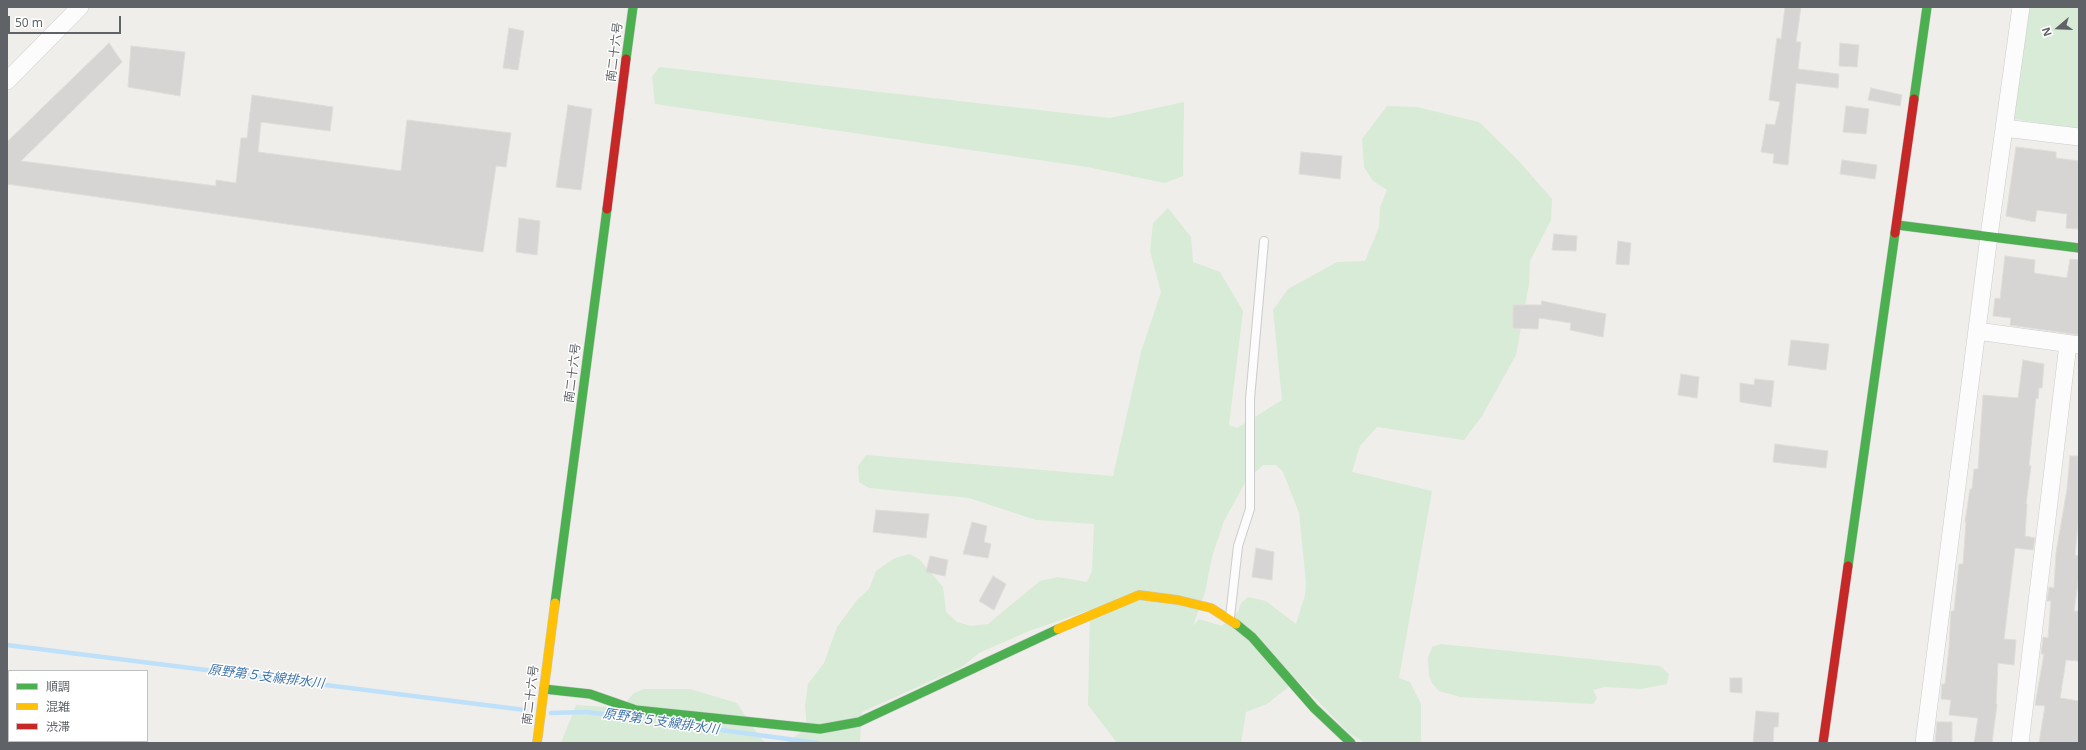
<!DOCTYPE html>
<html>
<head>
<meta charset="utf-8">
<style>
  body { margin:0 }
  #map { position:relative; width:2086px; height:750px; overflow:hidden; background:#efeeea; font-family:"Noto Sans","Noto Sans JP",sans-serif }
  canvas { display:block }
  .frame { position:absolute; inset:0; border:8px solid #5f6368; pointer-events:none }
  .legend { position:absolute; left:8px; top:670px; width:140px; height:72px; box-sizing:border-box; background:#fff; border:1px solid #bfc1c3; margin:0; padding:5px 7px; list-style:none; font-size:12px; color:#5f6368 }
  .legend li { display:flex; align-items:center; gap:8px; height:20px }
  .legend b { width:20px; border:1px solid #bfc1c3 }
  .north { position:absolute; left:2038px; top:8px; width:40px; height:40px; -webkit-text-stroke:3px #fff; paint-order:stroke; rotate:251deg; font-size:11px; font-weight:700; line-height:16px; text-align:center; color:#5f6368 }
  .north::after { content:''; display:block; margin:auto; width:14px; height:18px; background:#5f6368; clip-path:polygon(50% 0,100% 100%,50% 72%,0 100%) }
  .scale { position:absolute; left:8px; top:16px; width:113px; height:18px; box-sizing:border-box; border:2px solid #5f6368; border-top:0; padding-left:5px; font-size:12px; line-height:14px; white-space:nowrap; color:#5f6368; -webkit-text-stroke:3px #fff; paint-order:stroke }
</style>
</head>
<body>
<div id="map">
<canvas width="2086" height="750"></canvas>
<div class="frame"></div>
<ul class="legend">
<li><b style="height:5px;background:#4caf50"></b>順調</li>
<li><b style="height:5px;background:#ffc107"></b>混雑</li>
<li><b style="height:5px;background:#c62828"></b>渋滞</li>
</ul>
<div class="north">N</div>
<div class="scale">50 m</div>
</div>
<script>
const ctx = document.querySelector('canvas').getContext('2d');
ctx.lineJoin = 'round';
function paint(path, color) {
  ctx.fillStyle = color;
  ctx.fill(path, 'evenodd');
}
function shape(rows) {
  const path = new Path2D();
  for (const r of rows) {
    path.moveTo(r[0], r[1]);
    for (let i = 2; i < r.length; i += 2) path.lineTo(r[i], r[i + 1]);
  }
  return path;
}
function trace(path, color, width, dash) {
  ctx.strokeStyle = color;
  ctx.lineWidth = width;
  ctx.lineCap = dash ? 'butt' : 'round';
  ctx.setLineDash(dash || []);
  ctx.stroke(path);
}
function label(font, color, halo, rows, align = 'center') {
  ctx.font = font + ' "Noto Sans","Noto Sans JP",sans-serif';
  ctx.lineWidth = 3;
  ctx.setLineDash([]);
  ctx.textBaseline = 'middle';
  ctx.strokeStyle = halo;
  ctx.fillStyle = color;
  for (const [text, x, y, turn = 0] of rows) {
    ctx.save();
    ctx.translate(x, y);
    ctx.rotate((+turn || 0) * Math.PI / 180);
    ctx.textAlign = isNaN(turn) ? turn : align;
    if (halo) ctx.strokeText(text, 0, 0);
    ctx.fillText(text, 0, 0);
    ctx.restore();
  }
}
paint(shape([
  [2029,7,2079,7,2079,129,2014,119],
  [659,67,1110,118,1184,102,1183,176,1165,183,1087,167,655,104,652,77],
  [1387,106,1417,107,1479,122,1518,160,1552,199,1551,220,1530,261,1529,284,1516,355,1482,416,1464,440,1377,427,1360,446,1352,472,1432,491,1399,678,1410,682,1421,704,1421,743,1365,743,1349,733,1297,680,1267,704,1246,712,1241,743,1117,743,1088,705,1090,610,1029,631,979,653,962,667,862,712,860,743,786,743,807,728,805,706,808,684,824,663,837,627,857,600,869,589,876,571,893,559,909,554,919,559,943,587,946,612,957,622,971,626,988,624,1040,581,1058,577,1087,582,1092,571,1094,524,1036,520,969,498,869,488,859,482,858,466,866,455,1113,476,1141,352,1161,292,1150,251,1153,223,1168,208,1191,237,1193,262,1220,272,1243,311,1229,425,1237,428,1282,400,1273,310,1288,289,1337,262,1365,261,1379,227,1380,207,1387,190,1373,181,1364,167,1362,139],
  [1263,465,1276,465,1283,472,1299,513,1306,583,1305,595,1296,624,1266,601,1248,597,1241,603,1238,612,1222,626,1199,619,1193,626,1205,592,1212,557,1224,521,1246,481],
  [1441,644,1660,666,1669,674,1667,684,1641,689,1605,687,1593,690,1597,698,1593,704,1460,697,1439,691,1432,683,1429,675,1428,658,1432,647],
  [644,689,690,689,737,703,751,725,765,743,561,743,576,705,621,708,634,693]
]), '#d8ebd6');
trace(shape([
  [7,645,525,710],
  [551,713,586,712,626,717],
  [721,730,818,743]
]), '#bfe0f9', 4.5);
const building = shape([
  [1785,7,1801,7,1796,42,1801,42,1798,69,1839,74,1838,88,1796,83,1788,165,1773,163,1774,154,1761,152,1766,124,1775,125,1780,102,1769,100,1777,38,1781,39,1785,7],
  [509,28,524,31,518,70,503,68,509,28],
  [109,43,122,62,21,161,216,186,216,180,236,183,241,138,247,138,252,95,333,107,330,131,261,122,258,152,401,171,407,120,511,133,506,167,496,166,483,252,7,184,7,142,109,43],
  [1840,43,1859,45,1857,67,1839,66,1840,43],
  [131,46,185,52,180,96,128,87,131,46],
  [1871,88,1902,95,1900,106,1868,100,1871,88],
  [568,105,592,109,581,190,556,187,568,105],
  [1846,106,1869,109,1866,134,1843,132,1846,106],
  [2016,147,2056,152,2056,158,2079,161,2078,229,2066,228,2067,214,2037,210,2035,222,2006,216,2016,147],
  [1301,152,1342,156,1340,179,1299,174,1301,152],
  [1842,160,1877,165,1875,179,1840,174,1842,160],
  [519,218,540,221,537,255,516,252,519,218],
  [1554,234,1577,236,1576,251,1552,250,1554,234],
  [1618,241,1631,243,1629,265,1616,264,1618,241],
  [2005,256,2035,260,2034,273,2067,278,2070,259,2079,260,2079,335,2010,325,2011,318,1993,316,1995,298,2000,299,2005,256],
  [1542,301,1606,314,1603,337,1570,330,1571,323,1539,318,1538,329,1513,328,1513,305,1541,305,1542,301],
  [1791,340,1829,344,1826,370,1788,365,1791,340],
  [2023,360,2044,364,2042,388,2039,388,2038,399,2036,398,2029,466,2031,466,2026,504,2027,504,2025,536,2035,538,2033,550,2015,548,2004,639,2016,640,2014,665,1998,663,1996,704,1997,704,1992,743,1974,743,1978,718,1949,715,1951,700,1941,699,1942,684,1945,684,1949,648,1951,611,1954,611,1959,564,1963,564,1966,522,1965,522,1970,489,1972,489,1974,469,1978,469,1983,395,2018,398,2023,360],
  [1681,374,1699,377,1697,398,1678,395,1681,374],
  [1755,379,1774,381,1771,407,1740,402,1740,383,1754,385,1755,379],
  [1775,444,1828,451,1826,468,1773,462,1775,444],
  [2070,456,2079,456,2079,513,2075,555,2079,556,2079,575,2074,611,2079,611,2079,661,2066,660,2060,698,2079,701,2079,743,2039,743,2045,706,2035,705,2044,654,2041,654,2043,637,2048,638,2051,601,2047,601,2049,587,2054,588,2056,553,2067,489,2070,456],
  [876,510,929,514,926,538,873,532,876,510],
  [972,522,987,526,984,542,991,544,988,558,963,554,972,522],
  [1256,548,1274,552,1272,580,1252,577,1256,548],
  [930,556,948,560,945,576,926,572,930,556],
  [993,576,1006,584,994,610,979,601,993,576],
  [1730,678,1742,678,1742,693,1730,692,1730,678],
  [1756,711,1779,713,1778,727,1774,727,1773,743,1753,743,1756,711],
  [1937,722,1952,722,1952,743,1935,743,1937,722]
]);
paint(building, '#d6d5d3');
trace(building, '#deddd9', 1);
const lane = shape([
  [1230,617,1238,546,1250,509,1250,399,1264,241]
]);
const street = shape([
  [7,81,80,7],
  [2004,128,2079,137],
  [1977,331,2079,345],
  [1924,743,1989,236,2021,7],
  [2020,743,2068,344]
]);
const fast = shape([
  [626,59,633,7],
  [1914,99,1927,7],
  [1897,225,2079,248],
  [1848,566,1895,233],
  [555,603,607,209],
  [1236,624,1252,637,1314,708,1351,743],
  [544,689,590,694,636,710,820,729,859,722,1058,629]
]);
const slow = shape([
  [1058,629,1139,595,1178,600,1211,608,1236,624],
  [537,743,555,603]
]);
const jam = shape([
  [607,209,626,59],
  [1895,233,1914,99],
  [1823,743,1848,566]
]);
trace(lane, '#cbcccc', 10);
trace(street, '#cbcccc', 18);
trace(fast, '#cacacb', 10);
trace(slow, '#cacacb', 10);
trace(jam, '#cacacb', 10);
trace(lane, '#fdfcfc', 8);
trace(street, '#fdfcfc', 17);
trace(fast, '#4caf50', 9);
trace(slow, '#ffc107', 9);
trace(jam, '#c62828', 9);
label('12px', '#5f6368', '#fff', [
  ["南二十六号",615,52,-83],
  ["南二十六号",573,373,-83],
  ["南二十六号",531,695,-83]
]);
label('italic 13px', '#4174aa', '#fff', [
  ["原野第５支線排水川",266,677,7],
  ["原野第５支線排水川",661,722,8]
]);
</script>
</body>
</html>
